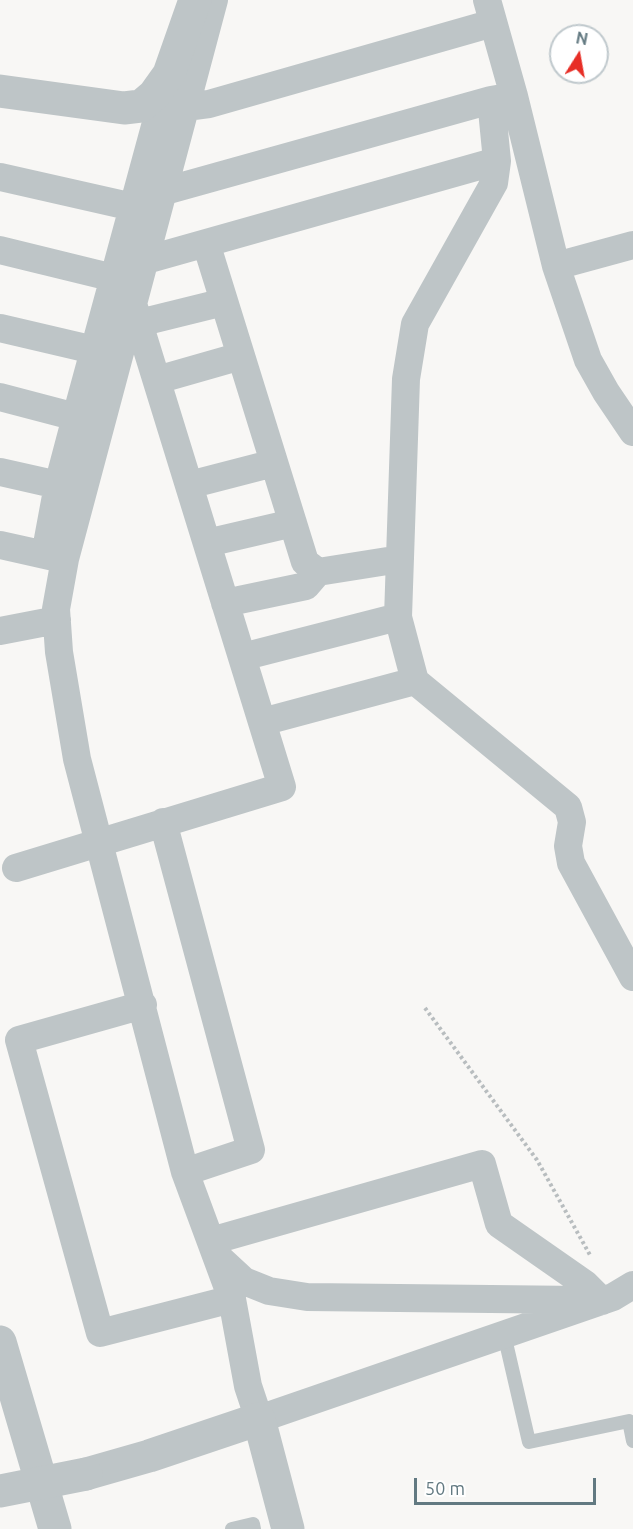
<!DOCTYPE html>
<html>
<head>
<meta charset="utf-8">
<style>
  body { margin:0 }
  #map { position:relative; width:633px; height:1529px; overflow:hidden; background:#f8f7f5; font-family:Ubuntu,sans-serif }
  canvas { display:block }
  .north { position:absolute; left:549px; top:24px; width:60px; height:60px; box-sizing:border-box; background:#fff; border:2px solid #c0c9cd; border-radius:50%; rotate:11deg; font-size:16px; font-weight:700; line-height:24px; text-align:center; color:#627981 }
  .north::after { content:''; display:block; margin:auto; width:21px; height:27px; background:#e72e26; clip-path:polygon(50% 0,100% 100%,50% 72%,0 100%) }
  .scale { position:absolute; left:414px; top:1478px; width:182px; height:27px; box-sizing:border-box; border:3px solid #627981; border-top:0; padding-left:8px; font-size:18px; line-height:21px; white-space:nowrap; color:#627981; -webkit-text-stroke:4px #fff; paint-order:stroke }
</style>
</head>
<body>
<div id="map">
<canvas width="633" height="1529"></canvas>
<div class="north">N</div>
<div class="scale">50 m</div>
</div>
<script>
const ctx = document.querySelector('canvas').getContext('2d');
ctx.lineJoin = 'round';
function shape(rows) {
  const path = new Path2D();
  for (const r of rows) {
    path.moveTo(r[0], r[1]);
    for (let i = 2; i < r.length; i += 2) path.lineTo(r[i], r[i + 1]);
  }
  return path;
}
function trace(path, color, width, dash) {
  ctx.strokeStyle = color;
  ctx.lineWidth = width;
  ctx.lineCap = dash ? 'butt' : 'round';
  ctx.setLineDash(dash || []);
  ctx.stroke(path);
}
trace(shape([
  [425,1008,537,1160,590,1255]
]), '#b8bdbf', 4, [3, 3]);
trace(shape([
  [504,1334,529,1442,629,1421,633,1441],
  [232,1529,253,1524,254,1529]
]), '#bec5c7', 14);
trace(shape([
  [214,0,65,559,56,609,59,652,77,759,185,1172,232,1299,248,1386,259,1419,613,1297,633,1285],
  [487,0,514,96,556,266,588,360,606,392,633,432],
  [514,96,491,100,497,161,494,183,415,324,406,379,398,617,415,681,568,807,572,822,568,846,571,863,633,977],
  [186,107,209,104,493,23],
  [0,177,133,207],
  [165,191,491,100],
  [206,243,305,562,318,572,400,559],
  [0,250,114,278],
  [146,260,497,161],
  [556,266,633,245],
  [139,323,224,302],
  [0,328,94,350],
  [157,380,241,356],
  [0,397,76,417,169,75],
  [0,472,58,485],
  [189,485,274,463],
  [207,543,293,523],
  [0,545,63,559],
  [45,555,58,485,76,417],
  [225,603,306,586,318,572],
  [0,631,57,620],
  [242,657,398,617],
  [262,722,415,681],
  [163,822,251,1150,185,1172],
  [16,868,282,787,133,304],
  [143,1005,19,1040,100,1333,232,1299],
  [211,1241,482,1164,499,1224,585,1284,602,1301],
  [217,1256,244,1281,269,1291,307,1297,582,1300]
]), '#bec5c7', 28);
trace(shape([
  [0,91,124,108,141,106,154,95,169,74,195,0],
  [0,1342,55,1529],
  [86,1474,149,1456,259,1419,288,1529]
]), '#bec5c7', 33);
trace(shape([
  [0,1491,86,1474]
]), '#bec5c7', 33);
</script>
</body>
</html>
